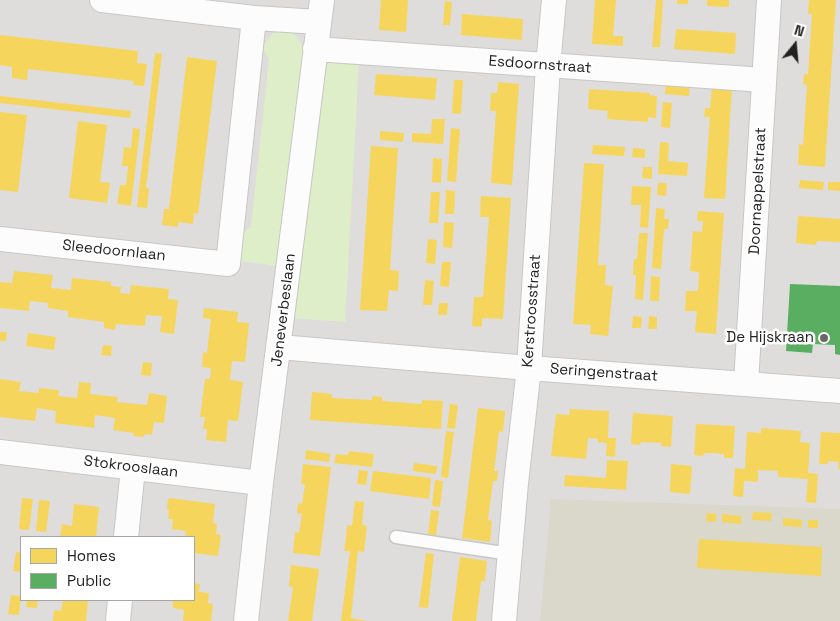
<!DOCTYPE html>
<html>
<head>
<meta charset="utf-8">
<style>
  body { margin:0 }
  #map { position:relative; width:840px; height:621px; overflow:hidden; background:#f0edea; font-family:"Space Grotesk",sans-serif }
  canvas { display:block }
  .legend { position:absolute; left:20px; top:536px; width:175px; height:65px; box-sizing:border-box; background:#fff; border:1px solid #a6a6a6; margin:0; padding:6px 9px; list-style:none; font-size:15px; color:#212121 }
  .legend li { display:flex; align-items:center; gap:10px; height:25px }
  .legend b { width:25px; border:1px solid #a6a6a6 }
  .north { position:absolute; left:770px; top:20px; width:50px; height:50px; -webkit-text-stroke:4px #fff; paint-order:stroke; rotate:17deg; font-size:14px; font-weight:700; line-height:20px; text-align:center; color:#212121 }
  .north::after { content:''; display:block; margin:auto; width:18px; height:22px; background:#212121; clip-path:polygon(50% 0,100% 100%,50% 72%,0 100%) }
</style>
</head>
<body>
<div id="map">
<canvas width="840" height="621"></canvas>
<ul class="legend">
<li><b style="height:14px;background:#f6d55c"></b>Homes</li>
<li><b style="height:14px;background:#5aae61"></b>Public</li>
</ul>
<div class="north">N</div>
</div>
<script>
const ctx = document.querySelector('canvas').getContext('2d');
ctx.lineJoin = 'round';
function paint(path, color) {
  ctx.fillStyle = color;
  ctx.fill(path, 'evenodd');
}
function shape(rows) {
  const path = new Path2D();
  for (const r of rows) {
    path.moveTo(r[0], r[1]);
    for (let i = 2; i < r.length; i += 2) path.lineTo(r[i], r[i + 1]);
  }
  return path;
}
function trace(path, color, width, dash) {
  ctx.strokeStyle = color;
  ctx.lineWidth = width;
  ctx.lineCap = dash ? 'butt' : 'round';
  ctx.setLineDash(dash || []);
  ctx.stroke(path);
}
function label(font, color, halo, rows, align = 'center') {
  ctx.font = font + ' "Space Grotesk",sans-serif';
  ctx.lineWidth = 5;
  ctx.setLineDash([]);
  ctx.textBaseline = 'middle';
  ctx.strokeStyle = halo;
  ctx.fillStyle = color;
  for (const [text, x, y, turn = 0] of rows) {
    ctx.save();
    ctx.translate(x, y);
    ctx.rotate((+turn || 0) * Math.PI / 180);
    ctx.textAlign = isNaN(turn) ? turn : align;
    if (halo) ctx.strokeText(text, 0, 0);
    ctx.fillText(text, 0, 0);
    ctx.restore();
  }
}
paint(shape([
  [0,0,840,0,840,621,0,621],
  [21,537,194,537,194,600,21,600]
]), '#dfdddb');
paint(shape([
  [551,499,840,509,840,621,540,621]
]), '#dad8cb');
paint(shape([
  [282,31,292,32,300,40,304,51,278,266,238,261,241,234,251,227,269,59,264,50,265,43,273,33],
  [324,58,359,61,345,322,292,318]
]), '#deeec8');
paint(shape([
  [381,0,408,0,406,32,379,30],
  [595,0,616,0,613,36,623,36,623,46,592,44],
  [656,0,663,0,660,47,652,47],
  [677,0,688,0,688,4,677,4],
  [707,0,729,0,729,7,707,6],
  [809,0,836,0,825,167,798,165,799,144,803,145,807,85,803,84,804,74,808,74,812,14,808,14],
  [445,1,452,2,450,25,443,25],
  [462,14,523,19,522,40,461,35],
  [676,29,736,33,735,54,674,49],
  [0,35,138,51,137,63,147,64,144,86,133,85,134,81,28,69,27,80,12,78,12,67,0,65],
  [155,53,162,54,146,188,149,188,147,208,137,207],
  [187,57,217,61,198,214,194,213,193,224,178,222,178,227,162,225,164,209,169,209],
  [376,74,437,78,435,100,374,95],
  [454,80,463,80,461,114,452,113],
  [666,81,690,83,689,96,665,94],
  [498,82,519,84,512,185,491,183,496,111,490,111,491,93,497,93],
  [712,87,732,88,725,199,704,198,710,117,704,117,705,111,705,108,710,108],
  [589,89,650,93,649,95,657,96,656,118,648,117,648,122,607,119,608,111,588,109],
  [0,96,131,111,130,118,0,103],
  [663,102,672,103,670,128,661,127],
  [0,112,27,115,18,192,0,190],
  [432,119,445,119,443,144,412,142,412,133,431,134],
  [78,121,107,125,100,182,110,183,107,203,69,198],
  [133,128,140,129,131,206,117,204,120,185,126,185,128,166,122,166,124,147,131,148],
  [451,128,460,129,456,182,447,181],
  [380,131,404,133,403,142,380,140],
  [660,142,669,143,668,161,688,163,687,176,658,174],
  [593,145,625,147,624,156,592,154],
  [371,146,398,148,390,270,399,271,398,291,389,290,387,311,360,310],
  [633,148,645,149,645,158,632,157],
  [433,158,442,159,441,183,432,182],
  [584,163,604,164,598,265,606,265,605,285,613,286,608,336,590,334,591,325,573,324],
  [643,167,652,167,652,179,642,178],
  [800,180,824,182,823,190,799,188],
  [828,182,840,182,840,191,828,190],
  [658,183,667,183,666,196,657,195],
  [632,186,651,187,648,228,640,227,641,205,631,205],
  [446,190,455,191,454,214,445,214],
  [431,192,440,192,438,223,429,223],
  [481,196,511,198,503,319,482,318,482,327,472,326,474,297,483,297,489,217,480,217],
  [656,208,665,209,664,219,669,219,668,229,664,229,661,269,652,268],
  [698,211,724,213,716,334,695,332,697,311,685,311,686,291,698,291,699,272,690,271,693,231,702,232,703,221,697,221],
  [798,216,840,219,840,242,817,241,816,245,796,243],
  [444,222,454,223,452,248,443,247],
  [639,233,648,233,643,300,635,299,636,275,633,275,634,259,637,259],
  [428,239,437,240,435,264,426,263],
  [442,262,451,262,449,287,440,286],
  [14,271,53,275,51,288,71,290,72,278,111,282,111,286,121,287,120,293,130,294,131,285,169,289,168,299,178,300,174,334,160,332,162,316,146,315,145,326,116,324,115,330,104,328,104,322,68,317,68,311,48,308,48,303,30,301,29,311,0,308,0,282,12,283],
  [651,276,660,277,659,301,650,301],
  [425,280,434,281,432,305,423,305],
  [439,303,448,303,447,315,438,315],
  [204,308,238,312,237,322,249,323,245,362,232,361,230,380,243,382,238,421,228,420,226,442,206,440,207,429,203,429,205,417,200,417,205,379,210,379,211,368,202,367,203,352,207,353,211,319,203,318],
  [633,316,642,317,641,328,632,328],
  [649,316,657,317,657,329,648,329],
  [0,332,7,332,6,341,0,341],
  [28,333,56,337,54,350,26,346],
  [103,345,112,346,111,356,101,355],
  [143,362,152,363,151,376,141,375],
  [0,379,21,382,19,391,39,393,39,388,59,390,58,396,77,398,79,382,91,383,90,394,118,397,117,402,147,405,149,393,167,396,164,423,154,422,152,435,145,434,144,437,133,436,134,433,113,430,115,418,95,415,94,428,55,423,56,411,37,408,35,421,0,417],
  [312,392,332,394,332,398,372,400,372,396,382,397,382,401,422,404,422,400,443,401,441,429,310,420],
  [450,404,458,405,455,429,447,428],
  [478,408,505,411,503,432,499,431,494,471,498,471,497,481,493,481,488,520,492,521,490,542,462,538],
  [570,409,609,411,608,438,616,438,615,457,606,456,607,443,598,442,598,439,588,438,586,459,551,456,556,414,569,415],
  [633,413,673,416,671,447,661,446,662,443,641,442,640,445,631,444],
  [696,424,735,426,733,458,724,458,724,454,714,453,704,453,703,456,694,455],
  [761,428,801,431,800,442,810,443,808,473,818,474,816,503,806,502,808,479,778,477,778,471,758,470,758,482,744,481,743,497,733,496,735,468,745,469,747,432,761,433],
  [446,431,454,432,448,478,441,477],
  [821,432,840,433,840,470,838,469,839,462,828,461,828,464,819,464],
  [306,450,330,454,329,462,305,459],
  [349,451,374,454,372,467,334,463,336,454,348,455],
  [607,460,628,461,626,490,564,486,565,475,606,478],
  [414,463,437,466,436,474,413,471],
  [303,464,331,467,320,556,293,553,295,532,299,533,302,514,297,513,298,503,302,504,305,484,301,484],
  [671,464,692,466,690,494,670,492],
  [359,470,368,471,366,485,357,484],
  [373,471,431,478,429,499,370,491],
  [435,480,443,481,440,507,432,506],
  [22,498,33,499,29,530,19,529],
  [170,498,215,504,213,523,217,524,216,534,221,535,218,556,194,553,194,537,185,537,186,531,172,529,173,519,168,519,169,510,167,509,168,499],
  [39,500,50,501,46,532,36,531],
  [355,501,364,502,362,525,367,526,364,552,358,551,351,618,367,621,341,621,350,551,344,551,346,538,347,525,352,526],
  [74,504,99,507,96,537,60,537,62,524,72,526],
  [431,510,439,511,436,535,428,534],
  [753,512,772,513,771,521,752,520],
  [707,513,716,514,716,522,706,521],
  [722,514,741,516,741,524,722,522],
  [783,518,802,520,802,527,783,526],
  [808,520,818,520,818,528,808,528],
  [699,539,822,547,821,576,697,568],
  [16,552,21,553,21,572,13,571],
  [426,553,434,554,428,608,419,607],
  [460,557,487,561,485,581,481,581,476,621,452,621],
  [291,565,319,569,312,621,288,621,293,587,289,586],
  [194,583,200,584,199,592,209,593,208,603,213,604,211,621,183,621,184,610,173,608,173,600,194,600],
  [11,595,21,596,19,615,8,614],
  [27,600,38,600,37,608,26,607],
  [63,600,88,600,86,621,53,621,54,610,61,611]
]), '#f6d55c');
paint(shape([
  [790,284,840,286,840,355,835,354,835,345,813,344,812,353,786,351]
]), '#5aae61');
const service = shape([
  [396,537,510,554]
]);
const minor = shape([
  [102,0,254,18,319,22],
  [315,49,764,80],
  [0,239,228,264,254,18],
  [279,347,529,368,840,391],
  [746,383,769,0],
  [0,452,261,483],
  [126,537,133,468],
  [118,621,120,600],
  [246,621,261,483,322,0],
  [504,621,516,483,529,368,548,66,554,0]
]);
trace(service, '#c8c7c6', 15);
trace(minor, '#c8c7c6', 26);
trace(service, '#fdfcfc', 12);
trace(minor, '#fdfcfc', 24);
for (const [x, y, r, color] of [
  [824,338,5,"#696867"]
]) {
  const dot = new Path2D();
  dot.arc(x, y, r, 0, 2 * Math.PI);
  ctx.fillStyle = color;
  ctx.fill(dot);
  trace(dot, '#fff', 2);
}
label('15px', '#212121', '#fff', [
  ["Esdoornstraat",540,65,4],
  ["Doornappelstraat",758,191,-87],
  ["Sleedoornlaan",114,251,6],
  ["Jeneverbeslaan",284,310,-83],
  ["Kerstroosstraat",532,311,-86],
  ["Seringenstraat",604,373,4],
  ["Stokrooslaan",131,467,7]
]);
label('15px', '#212121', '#fff', [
  ["De Hijskraan",814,338]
], 'right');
</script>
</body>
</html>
